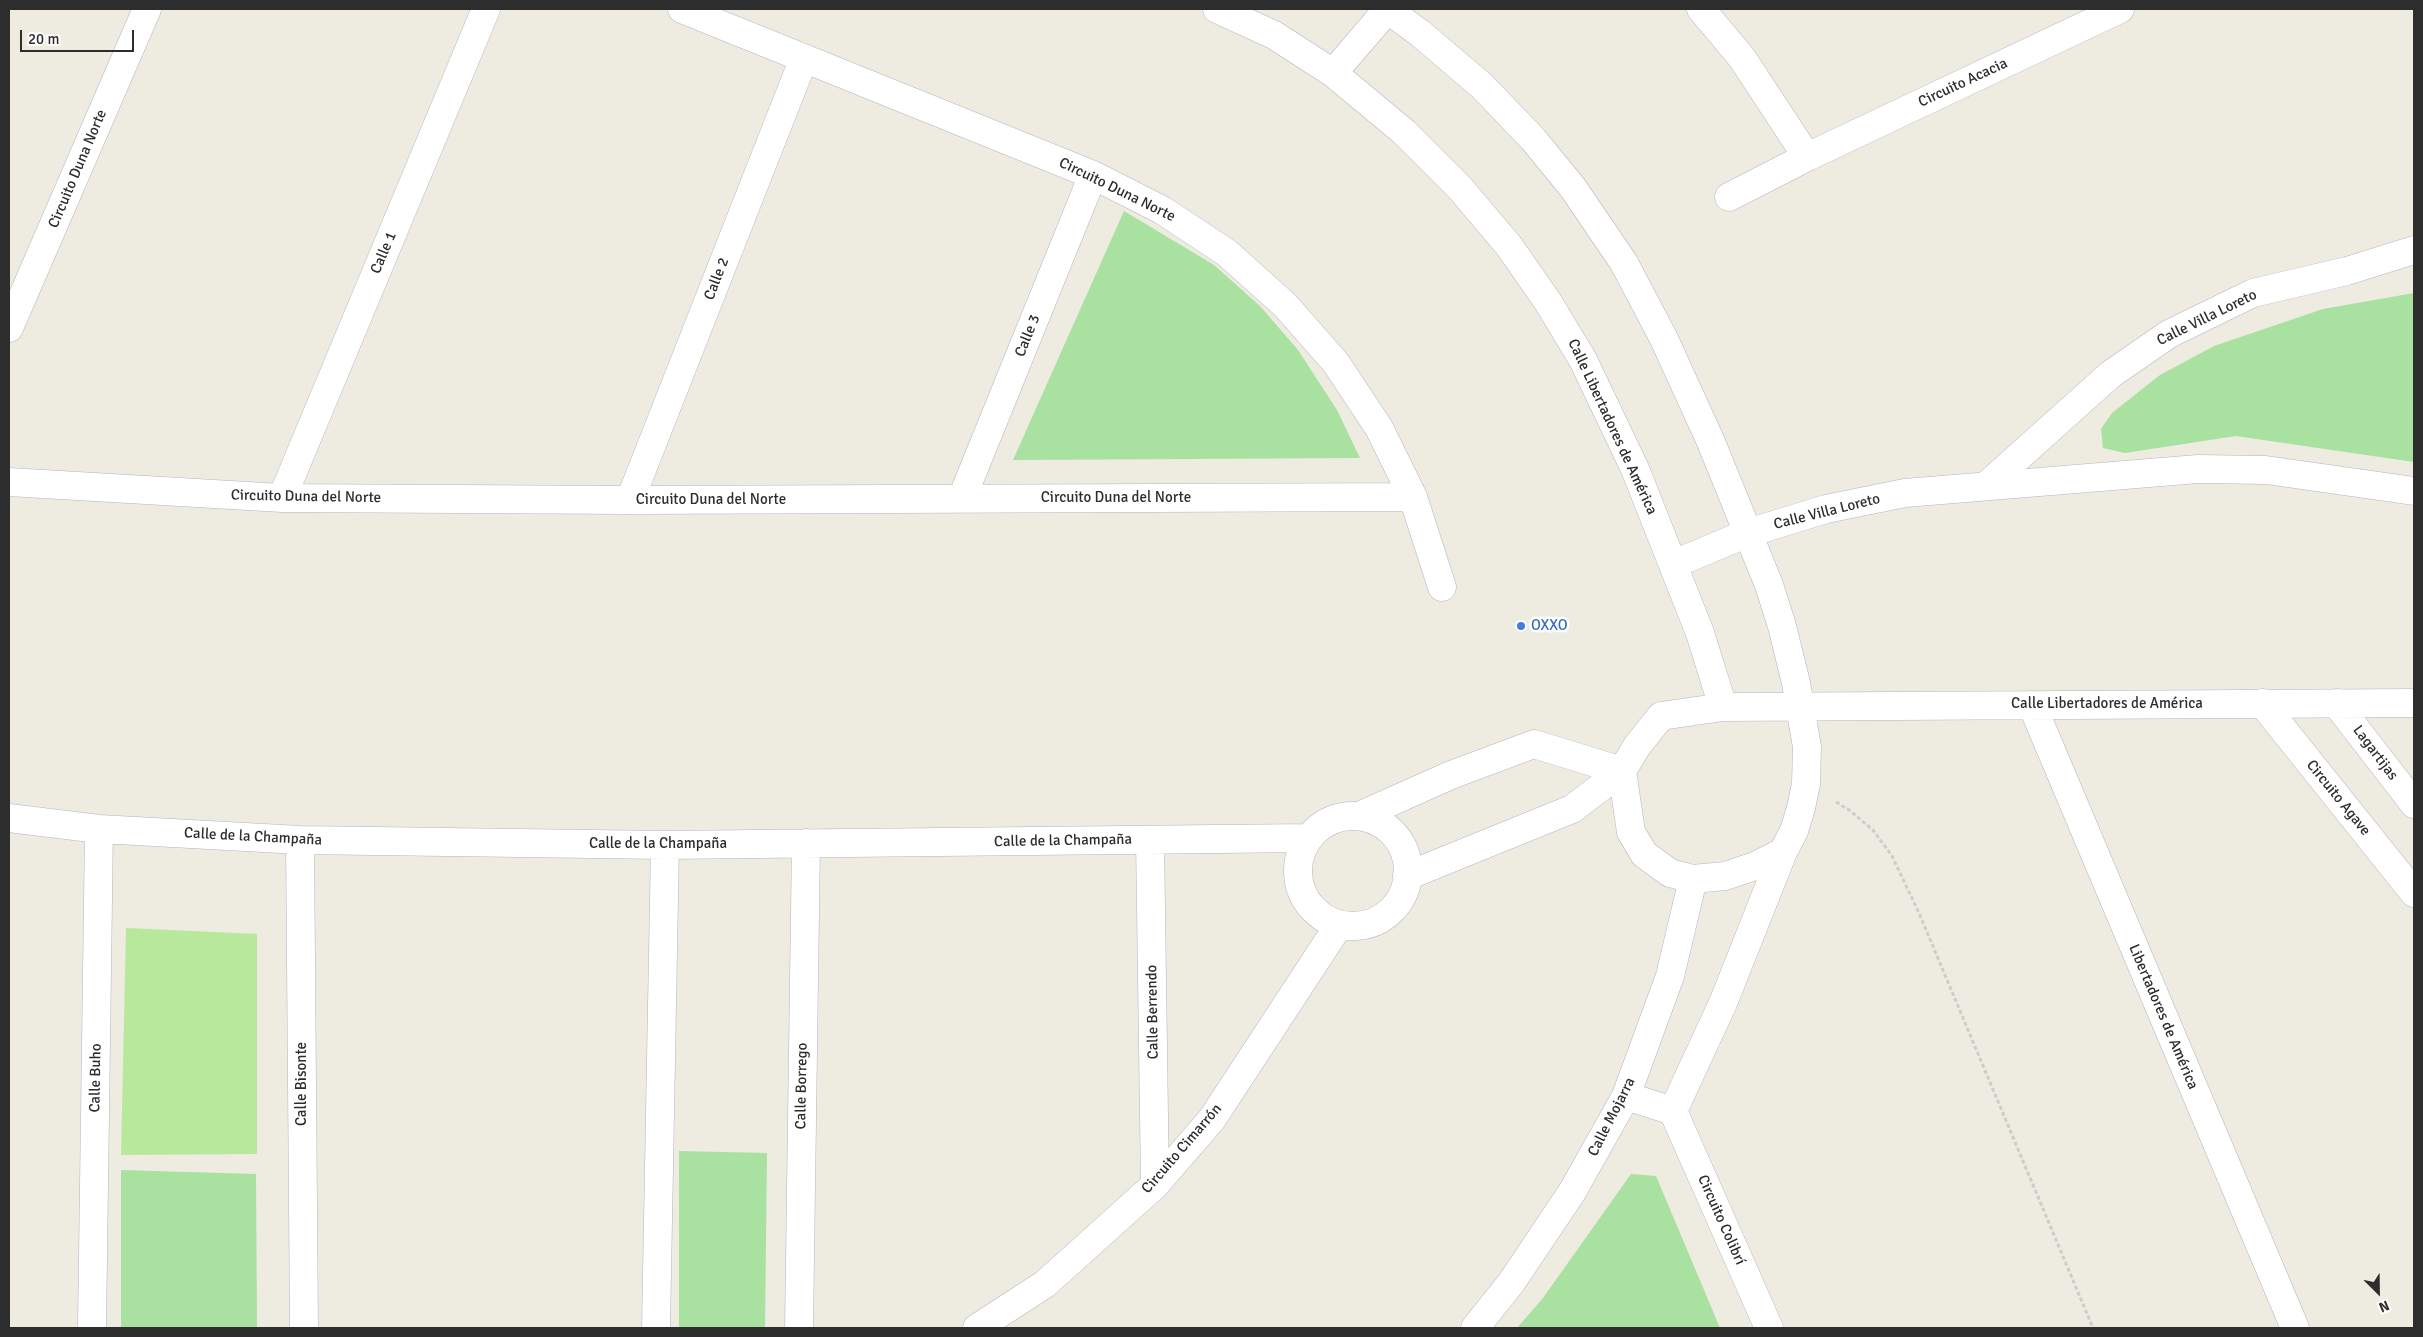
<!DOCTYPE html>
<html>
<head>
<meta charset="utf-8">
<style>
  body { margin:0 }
  #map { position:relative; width:2423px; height:1337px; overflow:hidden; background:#eeebe0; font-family:Signika,sans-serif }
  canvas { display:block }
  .frame { position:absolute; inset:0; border:10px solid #2d2d2d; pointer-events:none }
  .north { position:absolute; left:2353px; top:1267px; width:50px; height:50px; -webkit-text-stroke:4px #fff; paint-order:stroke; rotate:157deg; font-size:14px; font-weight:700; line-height:20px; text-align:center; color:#2d2d2d }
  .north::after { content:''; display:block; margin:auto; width:18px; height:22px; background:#2d2d2d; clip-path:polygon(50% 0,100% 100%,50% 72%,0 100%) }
  .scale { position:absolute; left:20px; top:30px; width:114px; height:22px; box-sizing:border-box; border:2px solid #2d2d2d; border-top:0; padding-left:6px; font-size:15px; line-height:18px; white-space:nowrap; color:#2d2d2d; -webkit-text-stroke:4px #fff; paint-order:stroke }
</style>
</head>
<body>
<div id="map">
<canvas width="2423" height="1337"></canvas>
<div class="frame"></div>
<div class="north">N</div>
<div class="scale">20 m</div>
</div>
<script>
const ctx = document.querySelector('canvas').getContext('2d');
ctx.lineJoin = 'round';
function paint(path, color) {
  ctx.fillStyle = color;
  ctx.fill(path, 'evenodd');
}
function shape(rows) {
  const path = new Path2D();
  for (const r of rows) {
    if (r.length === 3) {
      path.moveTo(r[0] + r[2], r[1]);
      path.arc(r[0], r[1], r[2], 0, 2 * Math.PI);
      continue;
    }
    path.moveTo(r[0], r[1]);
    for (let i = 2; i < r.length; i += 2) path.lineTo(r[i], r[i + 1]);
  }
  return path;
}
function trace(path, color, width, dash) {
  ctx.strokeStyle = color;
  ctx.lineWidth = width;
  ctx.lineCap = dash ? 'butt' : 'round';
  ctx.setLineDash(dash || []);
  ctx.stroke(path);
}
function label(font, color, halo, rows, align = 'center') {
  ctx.font = font + ' Signika,sans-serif';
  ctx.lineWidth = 5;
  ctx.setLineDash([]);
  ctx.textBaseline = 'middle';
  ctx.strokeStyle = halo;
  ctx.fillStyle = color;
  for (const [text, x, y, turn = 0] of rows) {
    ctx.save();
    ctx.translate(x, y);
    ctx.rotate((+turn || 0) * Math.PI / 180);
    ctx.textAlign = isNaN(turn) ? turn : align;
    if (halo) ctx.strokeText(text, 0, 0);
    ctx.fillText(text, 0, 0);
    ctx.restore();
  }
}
paint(shape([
  [1124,211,1214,265,1260,306,1298,350,1337,410,1360,458,1013,460],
  [2414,293,2414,462,2236,436,2125,453,2103,448,2101,429,2112,413,2160,375,2214,346,2323,309],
  [679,1151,767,1153,765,1328,679,1328],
  [121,1170,256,1174,257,1328,121,1328],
  [1631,1174,1656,1176,1720,1328,1517,1328,1543,1298]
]), '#a8e1a0');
paint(shape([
  [126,928,257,934,257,1154,121,1155]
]), '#b7e89c');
const minor = shape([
  [682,9,1093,175,1162,210,1227,253,1285,305,1336,363,1379,428,1413,497,1442,587],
  [1217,9,1274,35,1333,73,1404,132,1460,188,1509,246,1548,302,1583,360,1635,469,1700,633,1723,707],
  [1387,9,1421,34,1482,86,1533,139,1573,188,1624,263,1664,339,1711,442,1769,585,1782,626,1796,683,1807,747,1806,784,1801,808,1794,831,1783,852,1723,1003,1673,1111],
  [1701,9,1742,58,1807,157,2120,9],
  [1333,73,1388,9],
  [1729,197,1807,157],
  [9,328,147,9],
  [9,482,282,498,630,500,1413,497],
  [1986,486,2111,374,2169,334,2253,293,2347,271,2414,250],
  [282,498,486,9],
  [962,498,1093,175],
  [630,500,804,58],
  [1674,564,1748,533,1826,509,1905,493,2198,469,2266,470,2414,491],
  [2262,703,2414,893],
  [2336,703,2414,804],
  [2032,705,2295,1328],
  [1622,771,1631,832,1644,854,1670,873,1693,879,1725,876,1755,866,1783,852],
  [1359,816,1451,775,1534,744,1622,771],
  [1353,871,55],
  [9,818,99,829,300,840,665,845,1308,838],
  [300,840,304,1328],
  [1150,840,1155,1185],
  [1407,876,1572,809,1622,771,1637,746,1661,716,1723,707,2414,703],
  [1626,1096,1673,1111],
  [1673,1111,1769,1328],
  [92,1328,99,829],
  [656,1328,665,845],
  [799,1328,806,843],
  [977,1328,1045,1284,1155,1185,1212,1119,1339,925],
  [1475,1328,1511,1283,1572,1192,1626,1096,1670,976,1693,879]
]);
trace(minor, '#b4b4c0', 29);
trace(shape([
  [1836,802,1849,810,1873,830,1892,856,1919,913,2093,1328]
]), '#cdcdcd', 3, [4, 2.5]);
trace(minor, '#fff', 28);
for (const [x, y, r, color] of [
  [1521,626,5,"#3f7fe0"]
]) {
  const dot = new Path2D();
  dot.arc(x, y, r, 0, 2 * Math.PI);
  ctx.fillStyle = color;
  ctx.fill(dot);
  trace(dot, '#fff', 2);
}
label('15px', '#2d2d2d', '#fff', [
  ["Circuito Acacia",1963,83,-25],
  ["Circuito Duna Norte",78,169,-67],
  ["Circuito Duna Norte",1117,190,26],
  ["Calle 1",384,253,-67],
  ["Calle 2",717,279,-69],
  ["Calle Villa Loreto",2207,318,-26],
  ["Calle 3",1028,336,-68],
  ["Calle Libertadores de América",1612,427,65],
  ["Circuito Duna del Norte",306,497,1],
  ["Circuito Duna del Norte",1116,498],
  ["Circuito Duna del Norte",711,500],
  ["Calle Villa Loreto",1827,512,-14],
  ["Calle Libertadores de América",2107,704],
  ["Lagartijas",2375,753,53],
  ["Circuito Agave",2338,798,51],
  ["Calle de la Champaña",253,837,3],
  ["Calle de la Champaña",1063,841,-1],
  ["Calle de la Champaña",658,844],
  ["Calle Berrendo",1153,1012,-91],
  ["Libertadores de América",2163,1017,67],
  ["Calle Buho",96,1078,-89],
  ["Calle Bisonte",302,1084,-90],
  ["Calle Borrego",802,1086,-89],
  ["Calle Mojarra",1612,1117,-63],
  ["Circuito Cimarrón",1182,1149,-49],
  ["Circuito Colibrí",1721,1220,66]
]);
label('15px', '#366cbe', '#fff', [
  ["OXXO",1531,626]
], 'left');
</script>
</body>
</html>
